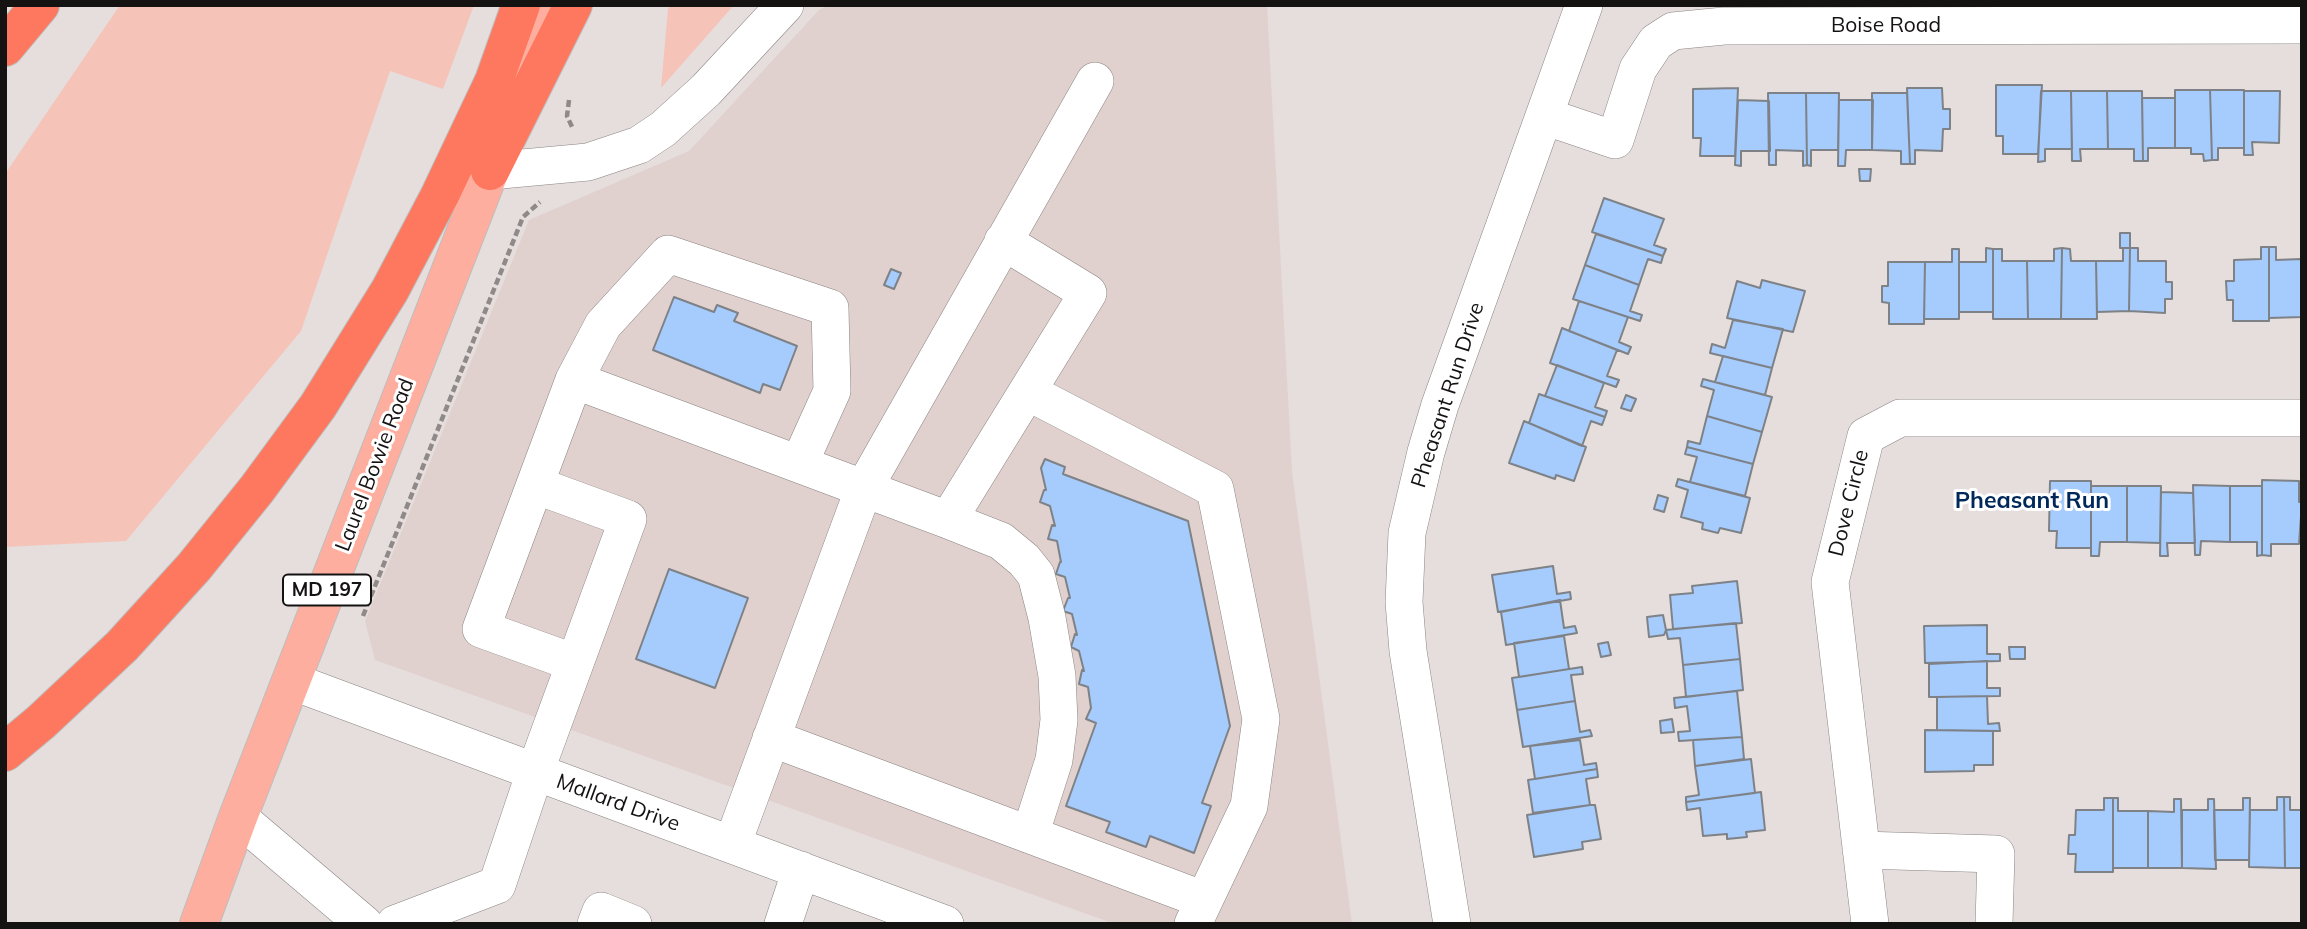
<!DOCTYPE html>
<html>
<head>
<meta charset="utf-8">
<style>
  body { margin:0 }
  #map { position:relative; width:2307px; height:929px; overflow:hidden; background:#e5dedc; font-family:Mulish,sans-serif }
  canvas { display:block }
  .frame { position:absolute; inset:0; border:7px solid #151212; pointer-events:none }
</style>
</head>
<body>
<div id="map">
<canvas width="2307" height="929"></canvas>
<div class="frame"></div>
</div>
<script>
const ctx = document.querySelector('canvas').getContext('2d');
ctx.lineJoin = 'round';
function paint(path, color) {
  ctx.fillStyle = color;
  ctx.fill(path, 'evenodd');
}
function shape(rows) {
  const path = new Path2D();
  for (const r of rows) {
    path.moveTo(r[0], r[1]);
    for (let i = 2; i < r.length; i += 2) path.lineTo(r[i], r[i + 1]);
  }
  return path;
}
function trace(path, color, width, dash) {
  ctx.strokeStyle = color;
  ctx.lineWidth = width;
  ctx.lineCap = dash ? 'butt' : 'round';
  ctx.setLineDash(dash || []);
  ctx.stroke(path);
}
function label(font, color, halo, rows, align = 'center') {
  ctx.font = font + ' Mulish,sans-serif';
  ctx.lineWidth = 6;
  ctx.setLineDash([]);
  ctx.textBaseline = 'middle';
  ctx.strokeStyle = halo;
  ctx.fillStyle = color;
  for (const [text, x, y, turn = 0] of rows) {
    ctx.save();
    ctx.translate(x, y);
    ctx.rotate((+turn || 0) * Math.PI / 180);
    ctx.textAlign = isNaN(turn) ? turn : align;
    if (halo) ctx.strokeText(text, 0, 0);
    ctx.fillText(text, 0, 0);
    ctx.restore();
  }
}
paint(shape([
  [829,5,1267,5,1292,472,1352,924,1115,924,375,660,365,621,529,220,689,151,819,10]
]), '#e1d1ce');
paint(shape([
  [120,5,474,5,443,89,390,71,301,331,126,541,5,547,5,174],
  [670,5,734,5,661,88,668,9]
]), '#f5c3b8');
const building = shape([
  [1996,85,2042,85,2038,154,2003,154,2003,136,1996,136,1996,85],
  [1738,88,1735,156,1700,156,1701,138,1693,138,1693,89,1738,88],
  [1907,88,1942,88,1943,109,1950,109,1950,129,1943,129,1942,151,1915,150,1915,164,1910,164,1907,88],
  [2175,90,2210,90,2212,160,2204,161,2203,154,2191,154,2191,148,2175,148,2175,90],
  [2210,90,2244,90,2244,148,2218,148,2218,160,2212,160,2210,90],
  [2041,91,2071,91,2072,149,2045,149,2045,161,2038,162,2041,91],
  [2071,91,2107,91,2108,149,2080,149,2081,161,2072,161,2071,91],
  [2107,91,2142,91,2143,161,2134,161,2134,149,2108,149,2107,91],
  [2244,91,2280,91,2279,143,2252,142,2253,155,2244,155,2244,91],
  [1768,93,1806,93,1807,165,1803,166,1803,151,1776,150,1776,165,1769,165,1768,93],
  [1806,93,1839,93,1838,150,1811,150,1811,166,1807,165,1806,93],
  [1872,93,1907,93,1910,164,1901,164,1901,151,1872,150,1872,93],
  [2142,98,2175,98,2175,148,2148,148,2148,161,2143,161,2142,98],
  [1738,100,1769,101,1770,151,1741,151,1741,166,1735,165,1738,100],
  [1839,100,1873,100,1872,150,1846,150,1845,166,1838,166,1839,100],
  [1859,169,1871,169,1870,181,1860,181,1859,169],
  [1604,198,1664,219,1654,245,1666,249,1663,256,1592,232,1604,198],
  [2120,233,2130,233,2130,248,2120,248,2120,233],
  [1596,234,1663,256,1661,263,1648,259,1639,285,1585,265,1596,234],
  [2261,247,2269,247,2269,321,2233,321,2233,300,2227,300,2226,281,2234,281,2234,260,2261,259,2261,247],
  [2269,247,2276,247,2276,260,2301,259,2302,317,2269,318,2269,247],
  [1986,248,1993,249,1993,312,1959,312,1959,262,1986,262,1986,248],
  [2062,248,2070,249,2071,261,2096,261,2097,319,2061,319,2062,248],
  [2062,248,2061,319,2028,319,2027,261,2054,261,2054,249,2062,248],
  [2123,248,2130,248,2129,311,2097,312,2096,261,2123,261,2123,248],
  [2130,248,2138,248,2138,261,2166,261,2166,282,2172,282,2172,299,2165,299,2165,313,2129,311,2130,248],
  [1952,249,1959,249,1959,319,1924,319,1925,262,1952,262,1952,249],
  [1993,249,2002,249,2002,261,2027,261,2028,319,1993,319,1993,249],
  [1888,262,1925,262,1924,324,1889,324,1889,303,1882,302,1882,286,1888,286,1888,262],
  [1585,265,1639,285,1630,311,1642,315,1640,321,1573,299,1585,265],
  [891,269,901,273,894,289,884,285,891,269],
  [1762,280,1805,291,1793,332,1727,318,1737,281,1760,288,1762,280],
  [674,297,714,312,717,305,738,313,734,321,797,346,780,390,763,384,760,393,653,350,674,297],
  [1579,301,1628,317,1619,342,1631,347,1628,354,1569,331,1579,301],
  [1733,320,1783,329,1772,368,1710,353,1712,344,1725,348,1733,320],
  [1562,328,1617,350,1607,376,1619,380,1616,387,1550,363,1562,328],
  [1723,356,1772,368,1765,395,1715,382,1723,356],
  [1557,365,1604,383,1595,407,1607,411,1605,417,1545,396,1557,365],
  [1703,379,1772,397,1762,432,1707,416,1714,390,1701,386,1703,379],
  [1539,394,1605,417,1602,425,1591,421,1582,446,1529,423,1539,394],
  [1626,395,1636,399,1631,411,1621,408,1626,395],
  [1707,416,1762,432,1753,464,1687,447,1688,441,1700,444,1707,416],
  [1524,421,1586,447,1574,481,1556,475,1555,479,1509,463,1524,421],
  [1687,447,1753,464,1745,496,1690,482,1697,457,1685,454,1687,447],
  [1045,459,1065,467,1063,474,1188,521,1230,726,1202,803,1211,806,1194,853,1150,836,1146,847,1106,832,1110,822,1066,806,1096,723,1086,719,1091,708,1088,687,1079,684,1082,670,1084,671,1079,651,1071,647,1075,634,1077,635,1072,614,1063,611,1068,598,1070,598,1065,577,1056,574,1060,562,1061,562,1057,541,1048,539,1052,525,1055,526,1050,506,1040,502,1044,490,1046,490,1041,468,1045,459],
  [1678,479,1750,498,1741,533,1720,528,1718,533,1702,529,1703,523,1681,517,1688,490,1676,486,1678,479],
  [2262,480,2299,481,2299,502,2302,502,2299,544,2271,544,2271,556,2262,555,2262,480],
  [2050,481,2091,481,2091,548,2056,548,2057,531,2049,531,2050,481],
  [2193,485,2230,486,2230,542,2201,541,2200,555,2195,555,2193,485],
  [2091,486,2127,486,2127,542,2100,542,2099,556,2091,556,2091,486],
  [2127,486,2161,486,2160,543,2127,542,2127,486],
  [2230,486,2262,486,2262,555,2257,556,2257,542,2230,542,2230,486],
  [2161,492,2193,493,2195,543,2167,543,2168,556,2160,556,2161,492],
  [1658,495,1668,498,1664,512,1654,509,1658,495],
  [1553,566,1557,594,1570,592,1571,599,1498,612,1492,575,1553,566],
  [669,569,748,598,715,688,636,659,669,569],
  [1737,581,1742,623,1673,629,1670,595,1693,593,1692,586,1737,581],
  [1560,600,1564,628,1575,626,1577,633,1506,645,1501,612,1560,600],
  [1663,615,1666,630,1664,635,1649,637,1647,617,1663,615],
  [1736,623,1740,659,1683,665,1680,638,1668,639,1666,630,1736,623],
  [1987,625,1987,654,2000,654,2000,661,1925,663,1924,626,1987,625],
  [1564,636,1569,669,1519,677,1514,643,1564,636],
  [1608,642,1611,655,1601,657,1598,644,1608,642],
  [2009,647,2025,647,2025,659,2010,659,2009,647],
  [1740,659,1743,690,1686,697,1683,665,1740,659],
  [1987,661,1987,688,2000,688,2000,696,1929,697,1929,664,1987,661],
  [1582,667,1583,674,1571,675,1575,701,1517,710,1512,678,1582,667],
  [1737,691,1742,737,1679,741,1678,732,1690,731,1687,706,1675,708,1674,698,1737,691],
  [1987,696,1988,724,1999,723,2000,731,1937,730,1937,697,1987,696],
  [1575,701,1580,732,1590,730,1592,736,1523,747,1517,710,1575,701],
  [1672,719,1674,732,1661,733,1660,721,1672,719],
  [1925,730,1993,731,1993,765,1974,765,1974,771,1925,772,1925,730],
  [1742,737,1744,759,1695,766,1693,740,1742,737],
  [1580,740,1584,765,1596,763,1597,769,1535,779,1530,746,1580,740],
  [1751,759,1755,793,1686,802,1686,797,1699,795,1695,766,1751,759],
  [1597,769,1598,777,1586,779,1590,805,1533,813,1528,780,1597,769],
  [1761,792,1765,830,1746,832,1747,837,1727,839,1727,834,1703,836,1700,808,1687,810,1686,802,1761,792],
  [2277,797,2284,797,2285,868,2249,867,2250,810,2277,810,2277,797],
  [2284,797,2290,797,2290,810,2302,810,2302,868,2285,868,2284,797],
  [2104,798,2113,798,2113,872,2075,872,2076,854,2068,854,2069,835,2075,835,2076,810,2104,810,2104,798],
  [2113,798,2118,798,2118,811,2148,811,2148,868,2113,868,2113,798],
  [2243,798,2250,798,2249,860,2215,860,2214,810,2243,810,2243,798],
  [2174,799,2181,799,2182,868,2148,868,2148,811,2174,812,2174,799],
  [2208,799,2214,799,2216,869,2182,868,2182,810,2208,810,2208,799],
  [1590,805,1595,805,1601,839,1582,842,1583,849,1534,857,1527,815,1590,805]
]);
paint(building, '#a6cbfd');
trace(building, '#7e8287', 2);
const minor = shape([
  [1544,116,1615,140,1638,69,1656,42,1673,31,1724,26,2302,25],
  [490,171,588,162,639,145,663,129,706,90,785,5],
  [574,380,948,520,1001,541,1024,560,1036,575,1047,618,1057,676,1059,720,1054,760,1030,835],
  [1028,392,1215,489,1261,719,1249,806,1193,924],
  [948,520,1088,293,1003,241],
  [575,663,481,629,574,380,603,325,668,254,830,308,832,391,799,464],
  [291,681,945,924],
  [771,738,1204,900],
  [238,817,364,924],
  [732,845,864,488,1095,81],
  [1861,850,1996,854,1994,924],
  [395,924,497,885,535,772,628,519,535,485],
  [596,924,601,911,633,924],
  [783,924,801,870],
  [1452,924,1408,651,1404,602,1407,533,1426,452,1440,405,1584,5],
  [1870,924,1830,582,1866,436,1900,418,2302,418]
]);
const major = shape([
  [525,72,549,5],
  [199,924,238,817,502,139]
]);
const highway = shape([
  [5,47,40,5],
  [490,171,573,5],
  [5,752,41,722,122,646,194,567,257,489,318,406,390,290,440,195,494,81,521,5]
]);
trace(minor, '#8a8483', 38);
trace(major, '#bdbdbd', 40);
trace(highway, '#bdbdbd', 40);
trace(shape([
  [569,100,567,116,573,129],
  [363,616,523,217,540,202]
]), '#8f8a89', 4.5, [7, 3.5]);
trace(minor, '#fff', 37);
trace(major, '#feae9e', 38);
trace(highway, '#fd785e', 38);
for (const [x, y, w] of [
  [327,590,88]
]) {
  const box = new Path2D();
  box.roundRect(x - w / 2, y - 15.5, w, 31, 5);
  ctx.fillStyle = '#fff';
  ctx.fill(box);
  trace(box, '#151212', 2);
}
label('bold 19px', '#151212', null, [
  ["MD 197",327,590]
]);
label('21px', '#151212', '#fff', [
  ["Boise Road",1886,26],
  ["Pheasant Run Drive",1448,395,-72],
  ["Laurel Bowie Road",375,465,-69],
  ["Dove Circle",1849,503,-76],
  ["Mallard Drive",618,803,20]
]);
label('bold 23px', '#00295a', '#fff', [
  ["Pheasant Run",2032,501]
]);
</script>
</body>
</html>
